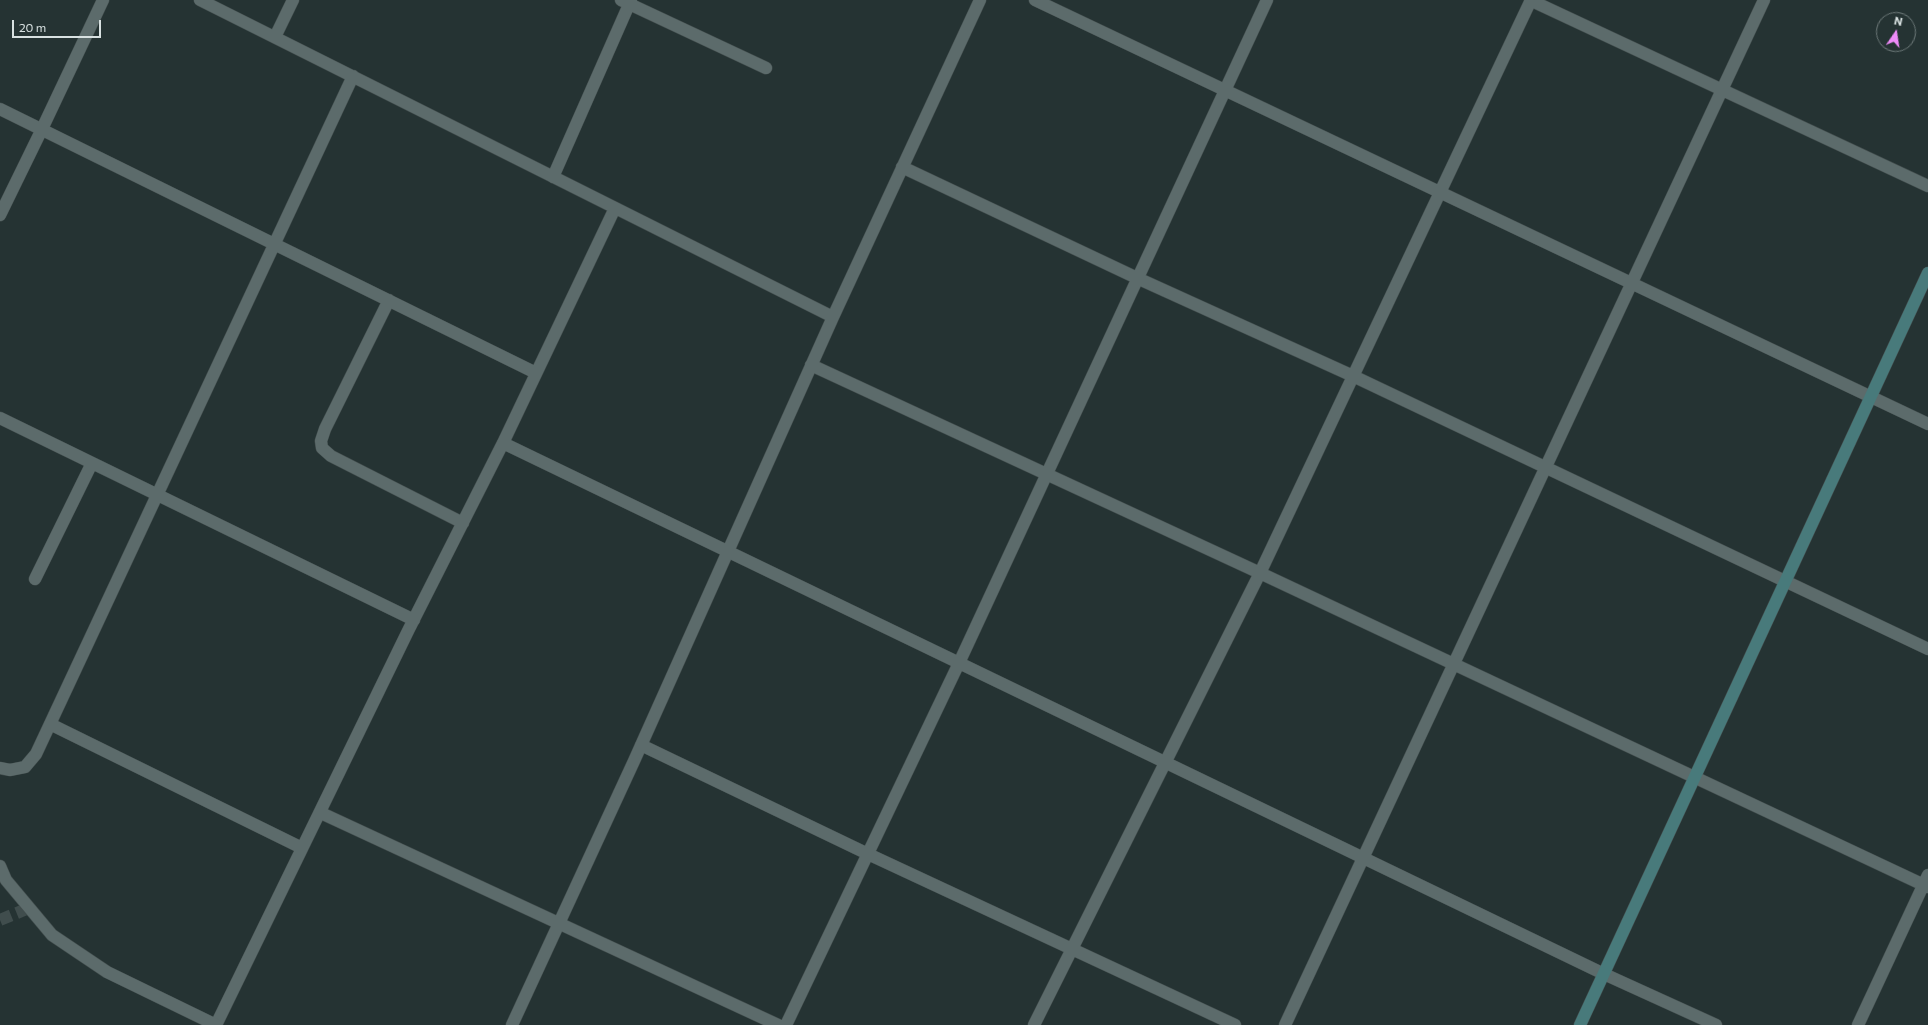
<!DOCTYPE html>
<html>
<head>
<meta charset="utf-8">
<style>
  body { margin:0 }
  #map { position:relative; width:1928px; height:1025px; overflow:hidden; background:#253333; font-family:Commissioner,sans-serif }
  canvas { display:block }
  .north { position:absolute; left:1876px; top:12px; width:40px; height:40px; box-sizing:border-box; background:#253333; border:1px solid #6d7979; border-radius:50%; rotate:13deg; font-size:11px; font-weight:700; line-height:16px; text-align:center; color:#d8e1e1 }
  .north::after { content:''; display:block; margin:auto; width:14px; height:18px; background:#ee8bf8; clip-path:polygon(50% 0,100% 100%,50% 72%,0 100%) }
  .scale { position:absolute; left:12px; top:20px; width:89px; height:18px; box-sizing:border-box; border:2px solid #d8e1e1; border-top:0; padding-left:5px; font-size:12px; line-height:14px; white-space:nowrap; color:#d8e1e1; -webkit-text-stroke:3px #253333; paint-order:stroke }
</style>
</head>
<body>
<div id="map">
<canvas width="1928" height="1025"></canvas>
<div class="north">N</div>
<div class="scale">20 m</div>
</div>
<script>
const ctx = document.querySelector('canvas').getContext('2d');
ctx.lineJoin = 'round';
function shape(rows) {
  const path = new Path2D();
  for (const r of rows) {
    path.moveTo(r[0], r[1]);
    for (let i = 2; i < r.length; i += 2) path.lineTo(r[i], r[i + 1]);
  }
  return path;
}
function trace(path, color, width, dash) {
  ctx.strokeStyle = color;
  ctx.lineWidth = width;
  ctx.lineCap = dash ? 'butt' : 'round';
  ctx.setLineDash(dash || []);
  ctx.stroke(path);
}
trace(shape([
  [0,920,29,908]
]), '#404d4d', 12, [12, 6]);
const minor = shape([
  [200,0,833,317],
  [621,0,766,68],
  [1035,0,1928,424],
  [1530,0,1928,186],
  [275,37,293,0],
  [0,109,536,373],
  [902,167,1137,278,1353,376,1928,649],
  [553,177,631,0],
  [0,215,42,129,103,0],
  [389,300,325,429,321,441,322,448,331,456,463,523],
  [811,365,1260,573,1928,887],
  [0,418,414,620],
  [503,443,1604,974,1716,1025],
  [35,579,92,463],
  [50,724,302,848],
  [641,745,868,854,1235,1025],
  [0,768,10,770,25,767,36,754,353,76],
  [321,813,778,1025],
  [216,1025,408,631,503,443,615,208],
  [512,1025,634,761,833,317,980,0],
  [786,1025,959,663,1267,0],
  [1034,1025,1260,573,1531,0],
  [1285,1025,1764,0],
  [1858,1025,1928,875]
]);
const tertiary = shape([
  [0,866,6,880,52,935,107,972,216,1025]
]);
const secondary = shape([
  [1580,1025,1928,273]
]);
trace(minor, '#434e4e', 13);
trace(tertiary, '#434e4e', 13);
trace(secondary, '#434e4e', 13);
trace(minor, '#5c6b6b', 12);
trace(tertiary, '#5c6b6b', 12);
trace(secondary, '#487a7b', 12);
</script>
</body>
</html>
